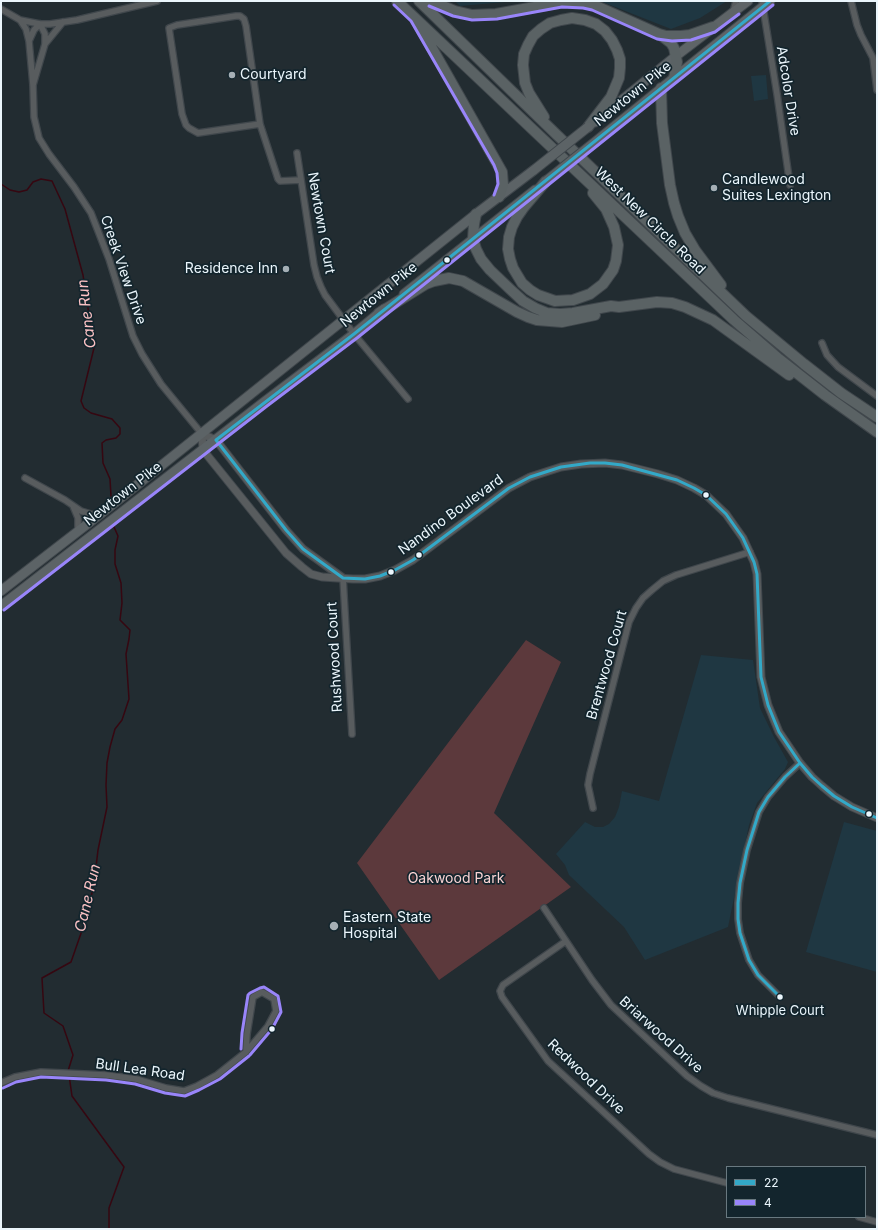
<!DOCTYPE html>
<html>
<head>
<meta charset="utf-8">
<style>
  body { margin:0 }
  #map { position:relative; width:878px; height:1230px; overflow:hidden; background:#222c31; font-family:Inter,sans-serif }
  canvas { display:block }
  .frame { position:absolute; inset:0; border:2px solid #ebf6fc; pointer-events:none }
  .legend { position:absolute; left:726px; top:1166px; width:140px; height:52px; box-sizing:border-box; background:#13252d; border:1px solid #697980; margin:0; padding:5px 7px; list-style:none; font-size:12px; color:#ebf6fc }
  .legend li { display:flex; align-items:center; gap:8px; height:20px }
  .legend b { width:20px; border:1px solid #697980 }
</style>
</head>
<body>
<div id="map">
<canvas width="878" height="1230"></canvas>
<div class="frame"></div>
<ul class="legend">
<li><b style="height:5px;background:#33a9c8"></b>22</li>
<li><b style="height:5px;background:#9985fa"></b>4</li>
</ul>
</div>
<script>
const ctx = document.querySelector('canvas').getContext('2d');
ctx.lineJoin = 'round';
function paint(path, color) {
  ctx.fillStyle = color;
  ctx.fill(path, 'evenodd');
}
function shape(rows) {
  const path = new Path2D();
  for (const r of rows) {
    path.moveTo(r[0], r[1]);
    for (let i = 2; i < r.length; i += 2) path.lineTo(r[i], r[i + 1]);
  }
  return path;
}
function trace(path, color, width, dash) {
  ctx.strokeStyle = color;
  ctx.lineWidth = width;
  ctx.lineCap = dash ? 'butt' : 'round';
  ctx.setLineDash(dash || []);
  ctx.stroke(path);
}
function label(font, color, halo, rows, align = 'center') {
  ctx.font = font + ' Inter,sans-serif';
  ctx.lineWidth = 3.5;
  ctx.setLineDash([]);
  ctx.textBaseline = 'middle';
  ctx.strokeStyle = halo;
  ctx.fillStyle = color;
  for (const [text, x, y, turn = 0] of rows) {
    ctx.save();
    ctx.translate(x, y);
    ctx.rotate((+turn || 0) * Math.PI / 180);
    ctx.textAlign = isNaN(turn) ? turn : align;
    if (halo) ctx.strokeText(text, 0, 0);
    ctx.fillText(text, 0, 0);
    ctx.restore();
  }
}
paint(shape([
  [455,1,516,1,460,6],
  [600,1,727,1,700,18,671,29],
  [766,75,768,99,754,101,751,76],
  [701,655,753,660,760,708,774,737,788,762,785,769,757,803,749,825,728,927,645,960,624,927,569,875,565,865,556,854,585,822,595,827,603,827,609,824,615,817,619,807,622,791,659,801],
  [844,822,877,831,877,972,806,952]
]), '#1f3742');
paint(shape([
  [526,640,561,662,494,813,571,887,439,980,357,863]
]), '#5c393c');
trace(shape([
  [1,184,10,190,19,192,27,190,33,182,41,179,52,181,65,209,83,275,94,348,81,401,84,408,91,413,112,419,120,428,120,434,116,438,106,440,102,443,103,463,110,479,111,496],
  [68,1071,73,1055,63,1026,44,1013,42,978,71,962,86,919,94,884,98,850,107,807,106,785,107,763,110,747,115,729,122,720,129,699,126,654,129,639,130,630,120,620,122,603,121,583,115,564,115,550,118,536,114,527],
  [69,1075,72,1096,124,1167,109,1208,109,1229]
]), '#360711', 1.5);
const minor = shape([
  [762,1,777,94,790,185],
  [851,1,857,25,861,35,873,58,877,90],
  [1,9,20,20,40,24,50,24,77,20,157,1],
  [733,12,736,1],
  [20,20,26,29,29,41],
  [45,44,63,22],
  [33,85,45,44,45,34,40,24,34,30,29,41,33,85,34,117,39,138,49,154,74,187,91,213,109,259,133,336,142,354,161,384,202,434],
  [260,124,198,133,189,128,186,125,182,114,169,28,177,25,236,16,240,16,244,19,246,26,260,124,278,179,280,181,301,180],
  [297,153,314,265,317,277,321,287,325,295,354,334,408,399],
  [822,343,827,355,838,367,877,396],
  [25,478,65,500,81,511,94,515,100,513],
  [73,506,78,518,78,531],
  [343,578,352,734],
  [593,808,588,785,590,774,629,622,636,608,643,598,652,590,663,581,676,575,750,552],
  [544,908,592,980,611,1005,687,1076,701,1086,713,1093,728,1098,877,1135],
  [566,941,503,985,500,991,502,997,548,1061,649,1154,660,1162,674,1169,727,1183],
  [780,997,758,975,749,960,740,933,738,919,738,903,740,883,747,850,759,812,768,797,785,777,800,763],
  [1,1083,15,1077,41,1072,106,1075,136,1079,166,1088,184,1091,197,1086,217,1075,246,1052,268,1026,276,1011,274,999,262,992,253,997,247,1034,246,1052],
  [859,1217,877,1222]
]);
const tertiary = shape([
  [343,578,303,549,286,530,216,440,202,434,203,450,286,553,302,567,311,574,322,577,353,579,365,579,380,576,395,570,413,560,509,488,530,477,561,467,581,464,605,463,622,465,658,474,677,480,694,488,706,495,726,514,743,538,754,562,757,574,761,677,768,705,779,732,800,763,812,777,822,786,834,796,852,807,877,818]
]);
const primary = shape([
  [676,56,748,1],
  [674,78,770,1]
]);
const trunk = shape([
  [595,122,676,56],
  [600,138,674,78],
  [404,294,535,190],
  [1,591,112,505,476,214,534,170],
  [1,606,264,402,354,334,384,309]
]);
const motorway = shape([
  [397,1,734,320,779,359,825,395,877,432],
  [419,1,558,136,746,316,804,364,841,393,877,417],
  [431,1,455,11,472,15,496,14,562,2,584,3,594,5,659,34,666,36,681,36,690,35,713,27],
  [420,27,502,172,503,185,499,197],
  [662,36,671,43,674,48,677,62,674,78],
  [661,88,662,123,670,185,674,203,678,216,685,233,695,250,721,285],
  [544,117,529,93,525,83,523,65,524,54,528,45,533,36,541,29,550,23,561,20,572,18,585,20,596,24,605,31,612,40,617,50,620,59,620,68,619,78,611,97,588,127],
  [546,181,524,207,517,217,512,227,509,237,508,249,510,259,513,268,522,283,530,290,538,295,555,301,573,300,590,294,603,284,613,270,616,261,618,245,614,227,606,209,593,193],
  [476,214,474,224,473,239,476,249,481,259,490,270,511,290,523,301,535,308,547,313,560,314,573,313,611,306,619,307,657,302,672,303,685,307,713,320,789,375],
  [379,313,426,284,434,281,449,278,463,281,517,312,528,317,537,320,562,322,595,315]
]);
trace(minor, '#40474c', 8);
trace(tertiary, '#40474c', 9);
trace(primary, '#40474c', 11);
trace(trunk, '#40474c', 11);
trace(motorway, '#40474c', 12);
trace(minor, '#585c5e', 5.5);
trace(tertiary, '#585c5e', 7);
trace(primary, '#5e6467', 9);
trace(trunk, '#5c6366', 9);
trace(motorway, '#5a6264', 10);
const trunkBridge = shape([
  [534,170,588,127],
  [546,181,600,138]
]);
trace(trunkBridge, '#40474c', 11, []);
trace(trunkBridge, '#5c6366', 9);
trace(shape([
  [770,1,354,334,216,440,286,530,303,549,343,578,365,579,380,576,395,570,413,560,509,488,530,477,561,467,590,463,605,463,622,465,677,480,694,488,706,495,726,514,743,538,754,562,757,574,761,677,768,705,779,732,800,763,812,777,822,786,834,796,852,807,877,818],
  [780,997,758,975,749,960,740,933,738,919,738,903,740,883,747,850,759,812,768,797,785,777,800,763]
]), '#33a9c8', 3);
trace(shape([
  [394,5,411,21,494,165,497,173,498,184,494,195],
  [429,6,453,16,472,20,497,19,562,7,583,8,592,10,657,39,672,41,691,40,715,32,739,14],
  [4,610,267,406,357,338,773,5],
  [241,1049,242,1033,248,995,250,993,260,988,264,987,278,996,281,1012,272,1029,250,1055],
  [3,1088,16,1082,41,1077,106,1080,135,1084,165,1093,185,1096,199,1090,220,1079,249,1056]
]), '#9985fa', 3);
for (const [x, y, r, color] of [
  [232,75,4,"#a5afb5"],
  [714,188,4,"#a5afb5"],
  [447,260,3.5,"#ebf6fc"],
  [286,269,4,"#a5afb5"],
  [706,495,3.5,"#ebf6fc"],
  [419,555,3.5,"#ebf6fc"],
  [391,572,3.5,"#ebf6fc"],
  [869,814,3.5,"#ebf6fc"],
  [334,926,5,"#a5afb5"],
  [780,997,3.5,"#ebf6fc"],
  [272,1029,3.5,"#ebf6fc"]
]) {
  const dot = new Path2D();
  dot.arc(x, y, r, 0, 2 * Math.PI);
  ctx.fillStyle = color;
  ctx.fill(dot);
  trace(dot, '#13252d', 1.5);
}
label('13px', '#ebf6fc', '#13252d', [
  ["Whipple Court",780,1011]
]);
label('14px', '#ebf6fc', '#13252d', [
  ["Courtyard",240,75],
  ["Candlewood",722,180],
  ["Suites Lexington",722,196],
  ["Residence Inn",278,269,"right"],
  ["Eastern State",343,918],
  ["Hospital",343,934]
], 'left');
label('14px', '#ebf6fc', '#13252d', [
  ["Adcolor Drive",788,91,81],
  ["Newtown Pike",633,94,-39],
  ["West New Circle Road",650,221,44],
  ["Newtown Court",321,223,80],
  ["Creek View Drive",123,270,71],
  ["Newtown Pike",379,295,-39],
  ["Newtown Pike",123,494,-38],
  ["Nandino Boulevard",451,515,-36],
  ["Rushwood Court",335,657,-93],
  ["Brentwood Court",607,665,-74],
  ["Briarwood Drive",661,1035,42],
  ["Bull Lea Road",140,1070,8],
  ["Redwood Drive",586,1077,44]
]);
label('14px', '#f9d2d3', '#13252d', [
  ["Oakwood Park",456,879]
]);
label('italic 15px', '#fcc2c4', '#13252d', [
  ["Cane Run",87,314,-97],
  ["Cane Run",88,898,-77]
]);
</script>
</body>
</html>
